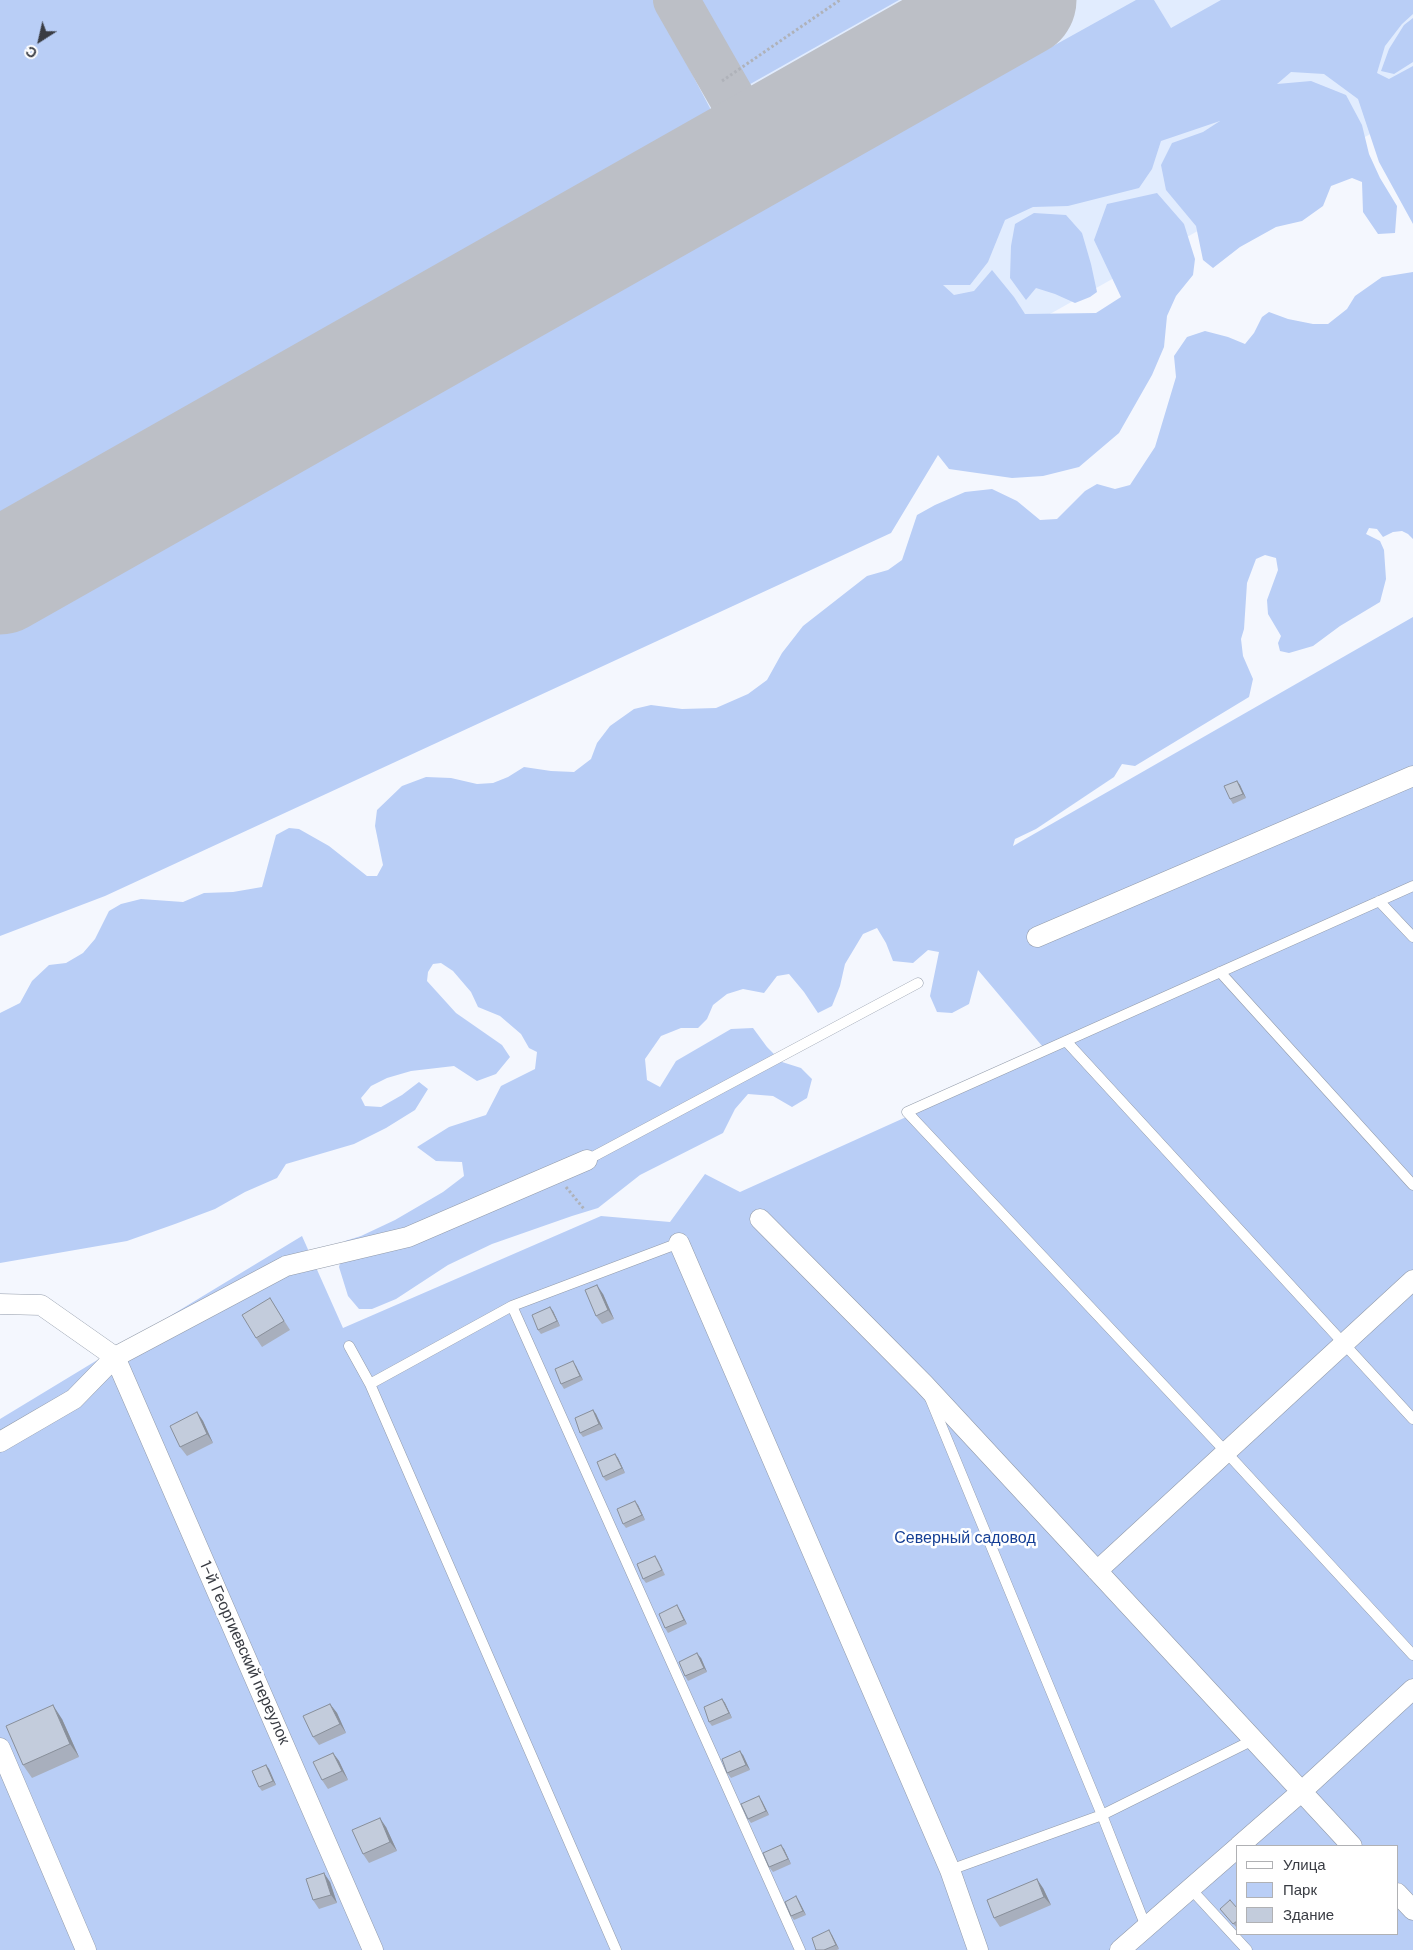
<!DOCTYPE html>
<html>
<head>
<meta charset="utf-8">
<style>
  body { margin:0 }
  #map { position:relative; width:1413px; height:1950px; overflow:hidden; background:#f4f7fe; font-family:"DM Sans",sans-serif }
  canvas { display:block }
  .legend { position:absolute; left:1236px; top:1845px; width:162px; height:90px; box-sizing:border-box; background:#fff; border:1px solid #b0b1b4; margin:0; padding:6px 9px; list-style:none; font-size:15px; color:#393c43 }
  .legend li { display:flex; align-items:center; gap:10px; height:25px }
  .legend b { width:25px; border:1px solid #b0b1b4 }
  .north { position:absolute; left:15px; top:15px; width:50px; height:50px; -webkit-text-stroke:4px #fff; paint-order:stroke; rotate:215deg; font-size:14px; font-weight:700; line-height:20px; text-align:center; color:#393c43 }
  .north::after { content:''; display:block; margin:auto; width:18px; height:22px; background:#393c43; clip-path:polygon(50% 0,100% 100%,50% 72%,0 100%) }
</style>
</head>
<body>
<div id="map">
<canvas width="1413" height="1950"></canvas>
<ul class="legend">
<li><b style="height:6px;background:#fff"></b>Улица</li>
<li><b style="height:14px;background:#b9cef6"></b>Парк</li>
<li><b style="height:14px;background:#c3ccdc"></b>Здание</li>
</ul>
<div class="north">С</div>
</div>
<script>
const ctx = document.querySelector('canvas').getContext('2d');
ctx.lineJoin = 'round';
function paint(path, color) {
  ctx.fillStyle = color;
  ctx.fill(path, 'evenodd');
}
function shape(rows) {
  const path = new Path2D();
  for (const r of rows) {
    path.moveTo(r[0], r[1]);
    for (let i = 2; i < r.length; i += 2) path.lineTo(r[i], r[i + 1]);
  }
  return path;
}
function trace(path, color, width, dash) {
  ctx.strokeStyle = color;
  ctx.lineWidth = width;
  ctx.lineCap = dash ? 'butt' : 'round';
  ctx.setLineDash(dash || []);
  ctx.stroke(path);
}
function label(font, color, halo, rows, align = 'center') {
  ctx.font = font + ' "DM Sans",sans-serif';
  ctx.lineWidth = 5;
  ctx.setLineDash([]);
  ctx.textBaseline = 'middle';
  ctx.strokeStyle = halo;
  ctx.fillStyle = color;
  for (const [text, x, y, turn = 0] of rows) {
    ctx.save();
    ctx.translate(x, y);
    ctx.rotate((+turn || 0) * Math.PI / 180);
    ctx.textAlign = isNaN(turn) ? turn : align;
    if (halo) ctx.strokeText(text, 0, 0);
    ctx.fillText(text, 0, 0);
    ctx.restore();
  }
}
paint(shape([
  [236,0,1413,0,1413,110,0,904,0,130]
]), '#e1ecfe');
paint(shape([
  [0,0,653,0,711,110,0,526],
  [695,0,899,0,745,87,695,3],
  [1136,0,1154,0,1171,28,1221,0,1413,0,1413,14,1402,24,1385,46,1377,73,1389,79,1413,66,1413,224,1379,162,1358,99,1324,74,1291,72,1277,84,1311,81,1346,95,1362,125,1369,154,1380,178,1397,206,1395,233,1378,234,1363,212,1362,182,1352,178,1331,186,1323,206,1302,221,1276,227,1240,247,1213,268,1203,260,1196,226,1166,190,1161,165,1172,143,1203,132,1220,121,1161,141,1152,169,1139,188,1068,206,1033,207,1005,220,988,262,970,285,943,285,954,295,974,291,992,270,1014,297,1025,314,1096,313,1121,297,1094,240,1107,204,1157,193,1184,224,1195,259,1193,275,1176,296,1167,316,1164,347,1152,375,1119,433,1079,467,1043,476,1012,478,949,469,938,455,891,533,105,896,0,936,0,631],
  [1413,18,1413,62,1394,74,1381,71,1389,49,1404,25],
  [1034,213,1066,215,1082,233,1091,264,1097,292,1090,297,1075,303,1055,294,1036,288,1026,300,1010,278,1011,246,1015,224],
  [1413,272,1413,539,1408,534,1402,531,1393,532,1383,537,1377,529,1369,528,1366,534,1380,541,1384,550,1386,579,1380,602,1340,626,1313,646,1289,653,1280,651,1278,643,1281,636,1268,614,1267,600,1278,570,1276,558,1265,555,1256,559,1247,583,1244,629,1241,639,1243,656,1253,679,1249,697,1135,766,1122,764,1114,777,1036,829,1015,839,1013,846,1413,617,1413,1950,0,1950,0,1419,302,1236,343,1328,601,1216,670,1222,705,1174,740,1192,1048,1053,978,970,969,1004,952,1013,937,1012,930,996,939,952,928,950,913,963,893,961,886,943,877,928,863,934,845,964,840,986,832,1006,818,1013,804,992,789,974,777,976,764,993,743,989,727,994,713,1005,707,1019,698,1028,681,1028,661,1036,645,1059,647,1080,660,1087,676,1061,731,1029,753,1028,767,1047,782,1062,801,1068,812,1079,807,1098,792,1107,773,1096,748,1094,735,1109,723,1133,640,1175,598,1208,572,1216,492,1244,448,1265,396,1299,372,1309,359,1309,348,1296,339,1267,345,1241,361,1236,395,1220,443,1192,464,1176,462,1162,436,1161,417,1147,449,1127,486,1115,501,1086,535,1069,537,1052,529,1048,521,1034,500,1016,478,1007,471,992,453,971,441,963,433,964,428,972,427,981,456,1013,502,1045,510,1057,496,1074,477,1081,454,1066,411,1071,387,1078,371,1086,361,1098,365,1106,381,1107,402,1095,419,1082,428,1089,415,1110,386,1128,354,1144,286,1164,277,1178,245,1192,215,1209,175,1224,127,1241,0,1263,0,1013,20,1003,32,981,49,965,66,963,83,953,95,939,109,911,121,904,141,899,183,902,204,893,233,892,262,887,276,835,289,828,299,829,329,846,367,876,377,876,383,865,375,826,377,810,402,786,426,777,451,778,477,784,493,783,508,777,524,767,551,771,574,772,591,759,597,743,610,726,634,709,651,705,682,709,716,708,748,694,767,680,782,653,803,626,867,576,888,570,902,560,917,515,935,505,965,492,992,489,1017,501,1040,520,1057,519,1085,491,1097,484,1115,489,1130,485,1155,447,1176,377,1174,356,1187,337,1205,331,1228,337,1245,344,1254,333,1262,317,1269,312,1288,319,1313,324,1328,324,1347,309,1355,296,1382,277],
  [1237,1846,1397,1846,1397,1934,1237,1934]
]), '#b9cef6');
trace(shape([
  [676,0,744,119,746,135,744,144,739,153,727,165],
  [744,119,758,128,775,130,794,127]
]), '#bcbfc6', 46);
trace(shape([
  [0,577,1019,0]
]), '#bcbfc6', 115);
const service = shape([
  [1413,886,907,1112,1226,1452,1413,1655],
  [1379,901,1413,937],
  [1220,972,1413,1185],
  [1066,1041,1413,1419],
  [587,1160,918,983],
  [512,1306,800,1950],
  [349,1346,370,1384,616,1950],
  [370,1384,512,1306,679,1243],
  [930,1398,1102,1815,1146,1927],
  [950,1870,1102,1815,1253,1740],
  [1190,1888,1247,1950]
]);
const minor = shape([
  [1037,937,1413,776],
  [760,1219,924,1384,1352,1846],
  [679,1243,950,1870,978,1950],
  [0,1304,41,1305,115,1357,286,1266,408,1237,587,1160],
  [0,1442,74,1399,115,1357,373,1950],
  [1097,1571,1413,1280],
  [0,1748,86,1950],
  [1239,1846,1301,1792,1413,1689],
  [1397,1893,1413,1910],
  [1120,1950,1237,1848]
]);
trace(service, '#929baa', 11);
trace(minor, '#929baa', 21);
trace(shape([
  [722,81,840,0],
  [566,1187,584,1209]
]), '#afb2b9', 3, [2.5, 2.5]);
trace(service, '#fff', 10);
trace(minor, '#fff', 20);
paint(shape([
  [1237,781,1240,785,1246,798,1233,804,1230,799],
  [603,1294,614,1319,602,1324,596,1316],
  [270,1298,290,1330,262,1347,256,1338],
  [553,1311,560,1326,541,1334,538,1330],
  [576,1366,583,1380,564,1389,561,1384],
  [593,1410,596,1414,603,1429,583,1437,580,1433],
  [197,1412,203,1421,213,1443,187,1456,180,1447],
  [615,1454,618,1458,625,1473,606,1481,603,1477],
  [638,1505,645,1520,626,1528,623,1524],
  [655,1556,658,1560,665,1575,646,1583,643,1579],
  [680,1610,687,1624,668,1633,665,1628],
  [701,1658,707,1672,688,1681,685,1676],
  [722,1699,725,1703,732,1718,712,1726,709,1722],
  [330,1704,337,1713,346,1733,319,1745,313,1737],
  [62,1719,79,1757,32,1778,23,1765],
  [333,1753,339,1761,348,1780,328,1789,322,1780],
  [743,1755,750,1770,731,1778,727,1773],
  [266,1765,269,1769,276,1785,262,1791,259,1787],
  [762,1801,769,1815,751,1823,748,1819],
  [386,1827,397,1851,369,1863,363,1854],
  [784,1849,791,1864,773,1872,769,1867],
  [330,1882,337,1903,319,1909,313,1900],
  [1043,1888,1051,1905,1000,1927,994,1918],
  [796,1896,799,1901,806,1915,794,1920,791,1916],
  [1237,1908,1237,1928,1220,1909],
  [832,1935,839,1949,837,1950,816,1950]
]), '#a8afbd');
paint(shape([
  [1237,781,1240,785,1246,798,1243,794],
  [597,1285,603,1294,614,1319,608,1310],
  [550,1307,553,1311,560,1326,557,1321],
  [573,1361,576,1366,583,1380,580,1376],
  [593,1410,596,1414,603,1429,599,1424],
  [197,1412,203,1421,213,1443,207,1434],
  [615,1454,618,1458,625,1473,622,1468],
  [635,1501,638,1505,645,1520,642,1515],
  [677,1605,680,1610,687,1624,684,1620],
  [697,1653,701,1658,707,1672,704,1668],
  [722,1699,725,1703,732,1718,729,1713],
  [330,1704,337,1713,346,1733,340,1724],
  [53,1705,62,1719,79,1757,70,1744],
  [740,1751,743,1755,750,1770,746,1765],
  [333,1753,339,1761,348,1780,342,1771],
  [266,1765,269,1769,276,1785,273,1781],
  [759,1796,762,1801,769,1815,766,1811],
  [380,1818,386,1827,397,1851,390,1842],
  [781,1845,784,1849,791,1864,788,1859],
  [324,1873,330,1882,337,1903,331,1895],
  [1037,1879,1043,1888,1051,1905,1044,1897],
  [796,1896,799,1901,806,1915,803,1911],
  [829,1930,832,1935,839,1949,836,1945]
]), '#888f9a');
const building = shape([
  [1237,781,1243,794,1230,799,1224,786,1237,781],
  [597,1285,608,1310,596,1316,585,1290,597,1285],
  [270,1298,284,1321,256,1338,242,1315,270,1298],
  [550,1307,557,1321,538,1330,532,1315,550,1307],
  [573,1361,580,1376,561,1384,555,1369,573,1361],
  [593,1410,599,1424,580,1433,575,1418,593,1410],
  [197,1412,207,1434,180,1447,170,1426,197,1412],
  [615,1454,622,1468,603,1477,597,1462,615,1454],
  [635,1501,642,1515,623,1524,617,1509,635,1501],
  [655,1556,662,1570,643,1579,637,1564,655,1556],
  [677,1605,684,1620,665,1628,659,1614,677,1605],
  [697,1653,704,1668,685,1676,679,1662,697,1653],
  [722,1699,729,1713,709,1722,704,1707,722,1699],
  [330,1704,340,1724,313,1737,303,1716,330,1704],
  [53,1705,70,1744,23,1765,6,1726,53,1705],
  [740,1751,746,1765,727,1773,722,1759,740,1751],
  [333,1753,342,1771,322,1780,313,1762,333,1753],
  [266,1765,273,1781,259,1787,252,1771,266,1765],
  [759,1796,766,1811,748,1819,741,1804,759,1796],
  [380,1818,390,1842,363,1854,352,1830,380,1818],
  [781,1845,788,1859,769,1867,763,1853,781,1845],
  [324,1873,331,1895,313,1900,306,1879,324,1873],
  [1037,1879,1044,1897,994,1918,987,1900,1037,1879],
  [796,1896,803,1911,791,1916,785,1902,796,1896],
  [1230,1900,1237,1908,1237,1921,1233,1924,1220,1909,1230,1900],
  [829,1930,836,1945,824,1950,816,1950,812,1938,829,1930]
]);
paint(building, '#c3ccdc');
trace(building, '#888f9a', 1);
label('16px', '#153f95', '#fff', [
  ["Северный садовод",965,1539]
]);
label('16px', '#393c43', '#fff', [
  ["1-й Георгиевский переулок",244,1653,66]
]);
</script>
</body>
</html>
